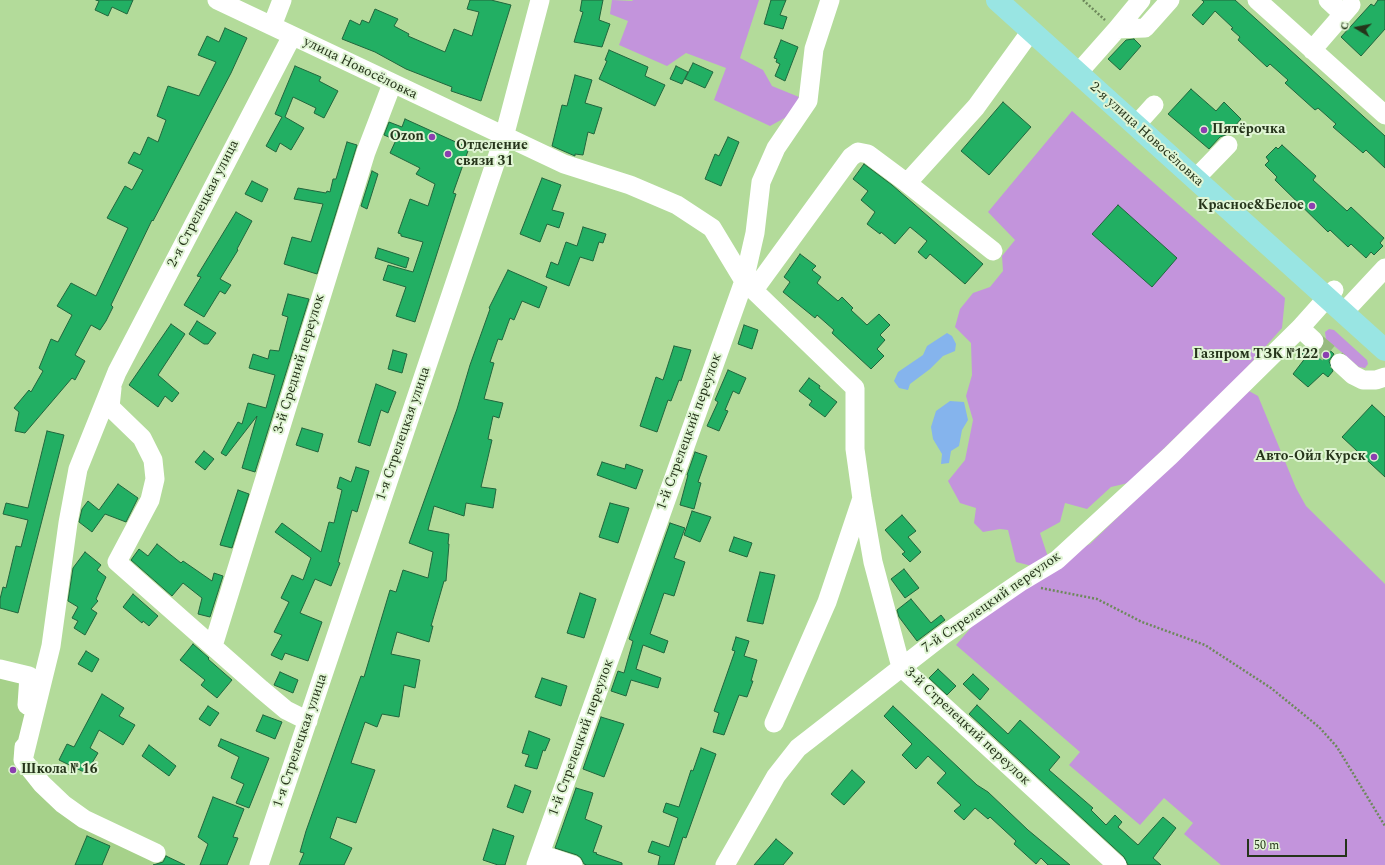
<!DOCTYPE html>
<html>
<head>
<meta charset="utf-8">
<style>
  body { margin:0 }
  #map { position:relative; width:1385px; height:865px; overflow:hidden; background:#b3db9a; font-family:Spectral,serif }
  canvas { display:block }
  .north { position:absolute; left:1337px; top:8px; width:40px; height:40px; -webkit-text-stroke:3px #e0f5d4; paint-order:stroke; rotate:280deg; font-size:11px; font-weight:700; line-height:16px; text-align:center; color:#25341a }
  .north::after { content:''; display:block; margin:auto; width:14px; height:18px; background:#25341a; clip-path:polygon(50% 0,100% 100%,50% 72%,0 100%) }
  .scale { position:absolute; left:1247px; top:839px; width:100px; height:18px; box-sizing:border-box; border:2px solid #25341a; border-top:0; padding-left:5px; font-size:12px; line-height:14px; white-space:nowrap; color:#25341a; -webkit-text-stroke:3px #e0f5d4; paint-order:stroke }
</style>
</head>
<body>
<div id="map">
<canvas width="1385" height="865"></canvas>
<div class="north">С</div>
<div class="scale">50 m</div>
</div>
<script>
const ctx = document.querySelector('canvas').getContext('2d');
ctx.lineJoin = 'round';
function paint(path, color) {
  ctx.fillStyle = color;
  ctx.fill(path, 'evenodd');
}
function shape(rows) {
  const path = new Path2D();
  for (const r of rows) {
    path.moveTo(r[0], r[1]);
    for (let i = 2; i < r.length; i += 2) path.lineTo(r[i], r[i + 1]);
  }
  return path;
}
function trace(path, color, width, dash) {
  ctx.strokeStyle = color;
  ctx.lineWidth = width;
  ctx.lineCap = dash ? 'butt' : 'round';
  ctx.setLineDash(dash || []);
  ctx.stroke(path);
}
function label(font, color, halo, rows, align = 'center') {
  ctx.font = font + ' Spectral,serif';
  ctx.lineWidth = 4;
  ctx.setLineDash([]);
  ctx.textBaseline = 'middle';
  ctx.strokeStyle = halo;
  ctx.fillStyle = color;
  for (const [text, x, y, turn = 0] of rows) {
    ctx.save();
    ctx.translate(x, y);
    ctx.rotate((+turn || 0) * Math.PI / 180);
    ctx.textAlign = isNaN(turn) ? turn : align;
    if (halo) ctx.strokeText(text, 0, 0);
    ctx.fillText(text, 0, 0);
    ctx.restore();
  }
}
paint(shape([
  [0,678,25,684,24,724,21,762,131,848,157,865,0,865]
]), '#a6d18a');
paint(shape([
  [612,0,632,1,633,0,759,0,740,58,763,70,772,86,799,97,790,115,770,126,714,100,726,68,686,53,667,66,619,45,628,21,610,14],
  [1072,111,1285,298,1282,328,1242,373,1128,483,1111,487,1087,509,1065,503,1060,522,1040,533,1048,557,1032,566,1016,562,1008,530,1000,529,983,532,974,523,976,508,960,503,948,481,965,460,973,420,966,396,972,375,971,343,955,327,960,309,973,293,990,287,1003,271,1002,256,1015,240,988,212],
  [1329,329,1334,330,1367,360,1368,364,1365,368,1359,367,1326,339,1325,332],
  [1249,391,1258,396,1296,488,1306,506,1385,584,1385,865,1221,865,1184,834,1193,823,1164,798,1140,825,1069,765,1080,752,956,645,981,616,1079,549,1090,544]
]), '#c394dc');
paint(shape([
  [947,333,952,336,956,344,955,351,943,356,930,369,910,384,908,390,899,388,894,381,898,372,923,355,927,346],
  [950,401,964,402,968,420,962,430,959,446,951,451,949,463,941,464,942,454,933,439,931,427,936,411]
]), '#85b4ed');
const building = shape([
  [96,0,133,0,127,14,112,7,108,16,95,10,99,1,96,0],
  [470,0,491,0,511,5,481,101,451,91,452,87,406,69,375,52,342,39,350,20,360,25,362,20,369,23,375,9,398,19,394,26,409,34,408,36,445,52,454,29,472,36,479,12,467,9,470,0],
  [582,0,603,0,599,20,610,24,602,47,574,42,583,12,580,11,582,0],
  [771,0,786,0,780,15,787,17,783,29,764,24,771,0],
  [1202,0,1235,0,1385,136,1385,168,1366,150,1363,153,1333,127,1336,124,1318,108,1315,110,1285,83,1288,80,1270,64,1267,67,1238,40,1240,37,1231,29,1233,28,1215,11,1203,25,1192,15,1204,2,1202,0],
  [1378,0,1385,0,1385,29,1361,56,1341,37,1371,4,1374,6,1378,0],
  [225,28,247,38,231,73,153,221,152,220,111,305,113,307,106,321,100,330,91,325,75,355,85,361,75,380,72,378,25,433,15,431,19,412,14,408,29,390,31,392,43,371,39,368,51,339,58,342,72,315,57,306,71,283,96,296,128,228,107,218,125,186,132,190,143,170,128,163,134,152,140,155,148,137,158,142,166,120,157,116,168,86,199,96,216,62,198,55,207,36,219,42,225,28],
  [1134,39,1141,46,1120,70,1108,59,1126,40,1134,39],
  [781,40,798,47,785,81,775,76,780,64,776,62,777,59,774,58,781,40],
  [609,50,648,67,645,76,665,85,655,106,599,79,607,61,605,60,609,50],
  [693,63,713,72,705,88,685,79,693,63],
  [295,66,321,77,319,81,338,91,324,118,314,113,316,108,293,97,285,117,304,128,291,150,280,143,276,152,266,146,282,117,275,114,295,66],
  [676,66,688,72,682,84,670,79,676,66],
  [575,75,592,80,585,103,602,108,594,134,588,132,583,155,575,154,575,156,552,146,562,105,567,106,575,75],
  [1191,89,1216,111,1224,102,1241,119,1228,134,1220,137,1209,149,1168,114,1191,89],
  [1003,102,1031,127,989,175,961,151,1003,102],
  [405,119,469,148,453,193,456,194,415,322,396,316,406,287,383,280,388,265,413,272,423,242,401,236,401,234,398,233,410,199,428,206,435,184,416,174,420,168,390,153,396,140,384,135,389,122,402,127,405,119],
  [728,137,739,142,721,186,705,179,715,154,719,156,728,137],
  [347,142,357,145,317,274,284,264,292,237,311,242,323,204,294,199,298,188,326,193,327,191,330,192,333,179,336,179,347,142],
  [1282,145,1316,176,1313,180,1347,211,1351,207,1384,238,1380,243,1383,246,1374,255,1371,252,1366,258,1351,244,1348,247,1330,230,1328,232,1275,180,1277,177,1265,165,1269,161,1266,157,1276,147,1278,149,1282,145],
  [864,164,892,185,983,264,965,284,930,254,926,259,918,252,927,241,910,227,895,244,881,232,880,234,867,224,875,212,861,200,868,191,853,179,864,164],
  [372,171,378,174,367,209,361,206,372,171],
  [542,178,561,185,552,210,564,213,559,228,547,224,540,242,520,234,542,178],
  [252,181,268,189,262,202,245,194,252,181],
  [1118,205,1177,258,1152,287,1092,234,1118,205],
  [236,212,252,221,237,249,238,250,220,279,231,285,225,294,220,291,204,317,184,305,201,277,197,276,236,212],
  [583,227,606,234,603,243,599,242,593,261,580,257,569,286,546,277,551,262,558,265,566,242,577,246,583,227],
  [378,248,409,258,406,268,375,258,378,248],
  [800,254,816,266,812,270,821,277,817,283,838,301,842,297,853,308,851,310,867,325,879,314,890,325,880,335,885,340,877,349,884,356,871,369,832,333,834,330,817,315,815,318,783,292,790,282,784,277,800,254],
  [508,270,547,287,539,308,522,301,514,320,510,318,502,340,498,339,490,362,494,363,484,399,503,403,499,418,493,416,488,439,492,440,481,487,496,489,493,508,466,503,464,516,434,506,428,530,449,534,448,544,449,544,446,581,444,581,431,626,433,626,429,642,397,632,391,654,420,660,415,688,404,685,399,717,382,714,377,727,365,722,351,763,375,770,356,823,337,817,330,838,352,848,344,865,299,865,304,853,300,852,306,831,361,676,364,677,390,590,396,592,403,570,428,578,433,552,409,543,457,409,470,365,490,309,489,308,508,270],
  [288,294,309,299,255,472,242,468,257,416,226,456,221,453,238,422,242,424,248,403,266,408,275,375,249,368,253,354,268,359,270,350,279,351,288,317,282,315,288,294],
  [197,321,216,333,208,344,204,344,189,334,197,321],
  [171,324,185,334,158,375,179,393,172,402,165,396,158,407,129,385,171,324],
  [744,325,758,330,752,349,738,344,744,325],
  [1324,345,1334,354,1329,361,1333,371,1328,377,1323,373,1308,387,1293,374,1306,357,1302,354,1306,349,1317,352,1324,345],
  [674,346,691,350,681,381,679,380,671,401,668,400,657,432,640,426,656,377,663,380,674,346],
  [393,350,407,354,402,373,388,369,393,350],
  [728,370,746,378,739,394,733,391,725,410,728,411,719,431,707,426,718,402,715,400,728,370],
  [809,378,820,386,819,388,837,402,825,417,809,405,812,401,799,391,809,378],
  [376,384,396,392,388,413,381,410,370,446,358,442,376,384],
  [1372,405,1385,417,1385,477,1342,437,1372,405],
  [302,428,323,434,318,452,296,445,302,428],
  [47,431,64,435,18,613,0,608,0,599,3,587,6,588,16,546,21,547,28,520,3,514,6,503,28,508,47,431],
  [204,451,214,459,205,470,195,462,204,451],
  [695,452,707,456,698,482,701,483,694,509,680,505,688,475,687,475,695,452],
  [602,462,625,469,626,464,643,470,636,489,597,475,602,462],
  [356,467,369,471,357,512,352,510,338,562,340,563,331,586,315,579,300,613,322,622,308,661,285,653,282,660,271,655,282,635,274,632,289,602,281,598,292,575,303,580,311,558,275,532,282,523,321,552,329,522,334,523,342,490,337,488,340,477,351,482,356,467],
  [118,484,138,498,126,522,105,514,92,532,79,522,82,509,88,501,99,510,118,484],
  [238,490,249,494,232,548,220,545,238,490],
  [610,503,629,508,618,543,599,537,610,503],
  [692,511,711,517,700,542,684,535,692,511],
  [902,515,916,531,908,537,921,552,910,562,902,554,905,552,885,530,902,515],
  [670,523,685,528,674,558,685,562,674,596,664,593,650,634,668,641,664,653,643,645,636,669,661,678,658,688,631,680,626,696,611,691,618,671,624,673,633,641,629,639,670,523],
  [734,537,752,543,747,557,729,551,734,537],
  [157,544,181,563,183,561,212,581,214,573,223,576,210,617,198,614,202,598,183,583,172,596,131,560,139,549,148,556,157,544],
  [85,552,101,565,97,570,106,577,96,599,98,601,91,609,97,613,85,635,74,628,78,621,72,618,78,607,68,601,73,568,85,552],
  [904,569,919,588,905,598,891,579,904,569],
  [760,572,775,575,763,624,747,621,760,572],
  [580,593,596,599,584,638,567,633,580,593],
  [133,594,158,616,149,626,143,621,142,623,123,607,133,594],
  [911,599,931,623,941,615,945,620,917,641,899,617,897,610,911,599],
  [736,637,749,641,744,656,757,660,751,681,753,681,747,697,739,695,724,735,713,732,719,713,714,711,735,651,732,650,736,637],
  [193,644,209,658,208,659,232,680,217,698,201,685,205,680,180,660,193,644],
  [86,651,99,659,92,672,78,664,86,651],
  [938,669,956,686,947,695,929,678,938,669],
  [280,672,298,680,293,693,274,685,280,672],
  [973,674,989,689,980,700,963,684,973,674],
  [542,678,567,686,561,706,535,697,542,678],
  [102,694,124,708,119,716,135,725,123,745,99,730,90,748,98,753,86,773,59,760,67,744,74,747,102,694],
  [977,705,1008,734,1020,720,1060,757,1049,770,1093,808,1091,810,1106,825,1115,815,1122,822,1118,827,1138,845,1163,817,1176,828,1153,858,1161,865,1128,865,1124,857,969,714,977,705],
  [208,706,219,713,210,726,199,719,208,706],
  [893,706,977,785,988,792,1028,830,1070,865,1048,865,1041,858,1036,864,1014,844,1016,841,990,817,988,819,975,808,964,820,954,811,961,805,937,783,946,773,928,756,916,769,902,755,912,744,884,716,893,706],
  [263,715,282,722,275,739,256,731,263,715],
  [601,717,624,724,604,777,583,769,601,717],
  [529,731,550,739,545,751,543,750,537,769,525,766,529,755,522,753,529,731],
  [221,739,269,758,249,808,236,803,244,784,231,778,239,757,218,746,221,739],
  [149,745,176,766,169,776,142,756,149,745],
  [701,748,716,754,686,838,683,837,674,865,658,865,660,856,648,852,652,841,669,847,678,818,663,812,666,803,679,807,691,770,693,771,701,748],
  [852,770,865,782,844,805,831,794,852,770],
  [515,785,531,791,523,813,507,807,515,785],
  [576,788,593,793,585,819,602,826,593,852,597,853,596,854,622,863,622,865,587,865,584,864,581,858,577,855,555,848,576,788],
  [213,797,244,809,233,837,238,838,227,865,200,865,208,844,198,837,213,797],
  [493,829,514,836,505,865,498,865,483,860,493,829],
  [87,836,110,846,102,865,75,865,87,836],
  [776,839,793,853,783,865,754,865,776,839],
  [166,856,185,865,153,865,163,862,166,856]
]);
paint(building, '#22af63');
trace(building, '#21663d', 1);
trace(shape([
  [1314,341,1340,363]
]), '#97ba80', 19, [19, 10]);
trace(shape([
  [1083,0,1105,20],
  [1041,588,1097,599,1142,622,1205,645,1271,688,1319,727,1337,747,1385,826]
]), '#6d885b', 2.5, [2, 2]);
trace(shape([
  [217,0,564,164,630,185,677,205,712,228,744,281,855,388,855,449,862,499,873,562,901,667,1117,865],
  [1257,0,1385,115],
  [1328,0,1343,14],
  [272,26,282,0],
  [1117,29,1141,0],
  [1312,50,1351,5],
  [1078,73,1117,29,1145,28,1170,0],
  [1136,125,1154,105],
  [1195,179,1228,145],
  [993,251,907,183,976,107,1031,31],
  [754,290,851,157,858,152,868,154,907,183],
  [1343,313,1385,268],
  [1300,328,1314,341],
  [1340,363,1353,375,1363,380,1376,380,1385,377],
  [112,388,110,407,142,438,153,460,155,479,150,500,117,562,261,689,286,710,308,721],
  [213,646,366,152,392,84],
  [0,669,29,676,27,705],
  [774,723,827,602,861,501],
  [24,747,23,760,42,784,63,804,84,819,156,853],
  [23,760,51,646,68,523,78,469,117,372,292,36],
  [540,854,573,865],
  [259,865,504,137,540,0],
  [536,865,744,281,755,233,761,182,776,148,808,101,814,49,830,0],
  [725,865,776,776,798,748,942,636,1022,581,1057,560,1170,456,1300,328,1334,290]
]), '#fff', 19);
trace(shape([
  [997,0,1385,350]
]), '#99e5e3', 22);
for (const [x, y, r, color] of [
  [1204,130,4,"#8c3fb0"],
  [432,137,4,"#8c3fb0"],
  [448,154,4,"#8c3fb0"],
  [1312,206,4,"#8c3fb0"],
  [1326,355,4,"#8c3fb0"],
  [1374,457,4,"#8c3fb0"],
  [13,770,4,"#8c3fb0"]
]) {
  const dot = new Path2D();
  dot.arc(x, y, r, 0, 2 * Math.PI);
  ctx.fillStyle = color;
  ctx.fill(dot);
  trace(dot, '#e0f5d4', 1.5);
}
label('14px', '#25341a', '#e0f5d4', [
  ["улица Новосёловка",360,69,26],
  ["2-я улица Новосёловка",1146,135,42],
  ["2-я Стрелецкая улица",204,204,-63],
  ["3-й Средний переулок",300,364,-73],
  ["1-й Стрелецкий переулок",690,432,-70],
  ["1-я Стрелецкая улица",404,434,-71],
  ["7-й Стрелецкий переулок",992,603,-35],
  ["3-й Стрелецкий переулок",967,727,43],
  ["1-й Стрелецкий переулок",582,738,-70],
  ["1-я Стрелецкая улица",301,741,-71]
]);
label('bold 14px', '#25341a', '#e0f5d4', [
  ["Пятёрочка",1212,130,"left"],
  ["Ozon",424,137],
  ["Отделение",456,146,"left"],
  ["связи 31",456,162,"left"],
  ["Красное&Белое",1304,206],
  ["Газпром ТЗК №122",1318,355],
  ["Авто-Ойл Курск",1366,457],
  ["Школа № 16",21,770,"left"]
], 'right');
</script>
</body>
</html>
